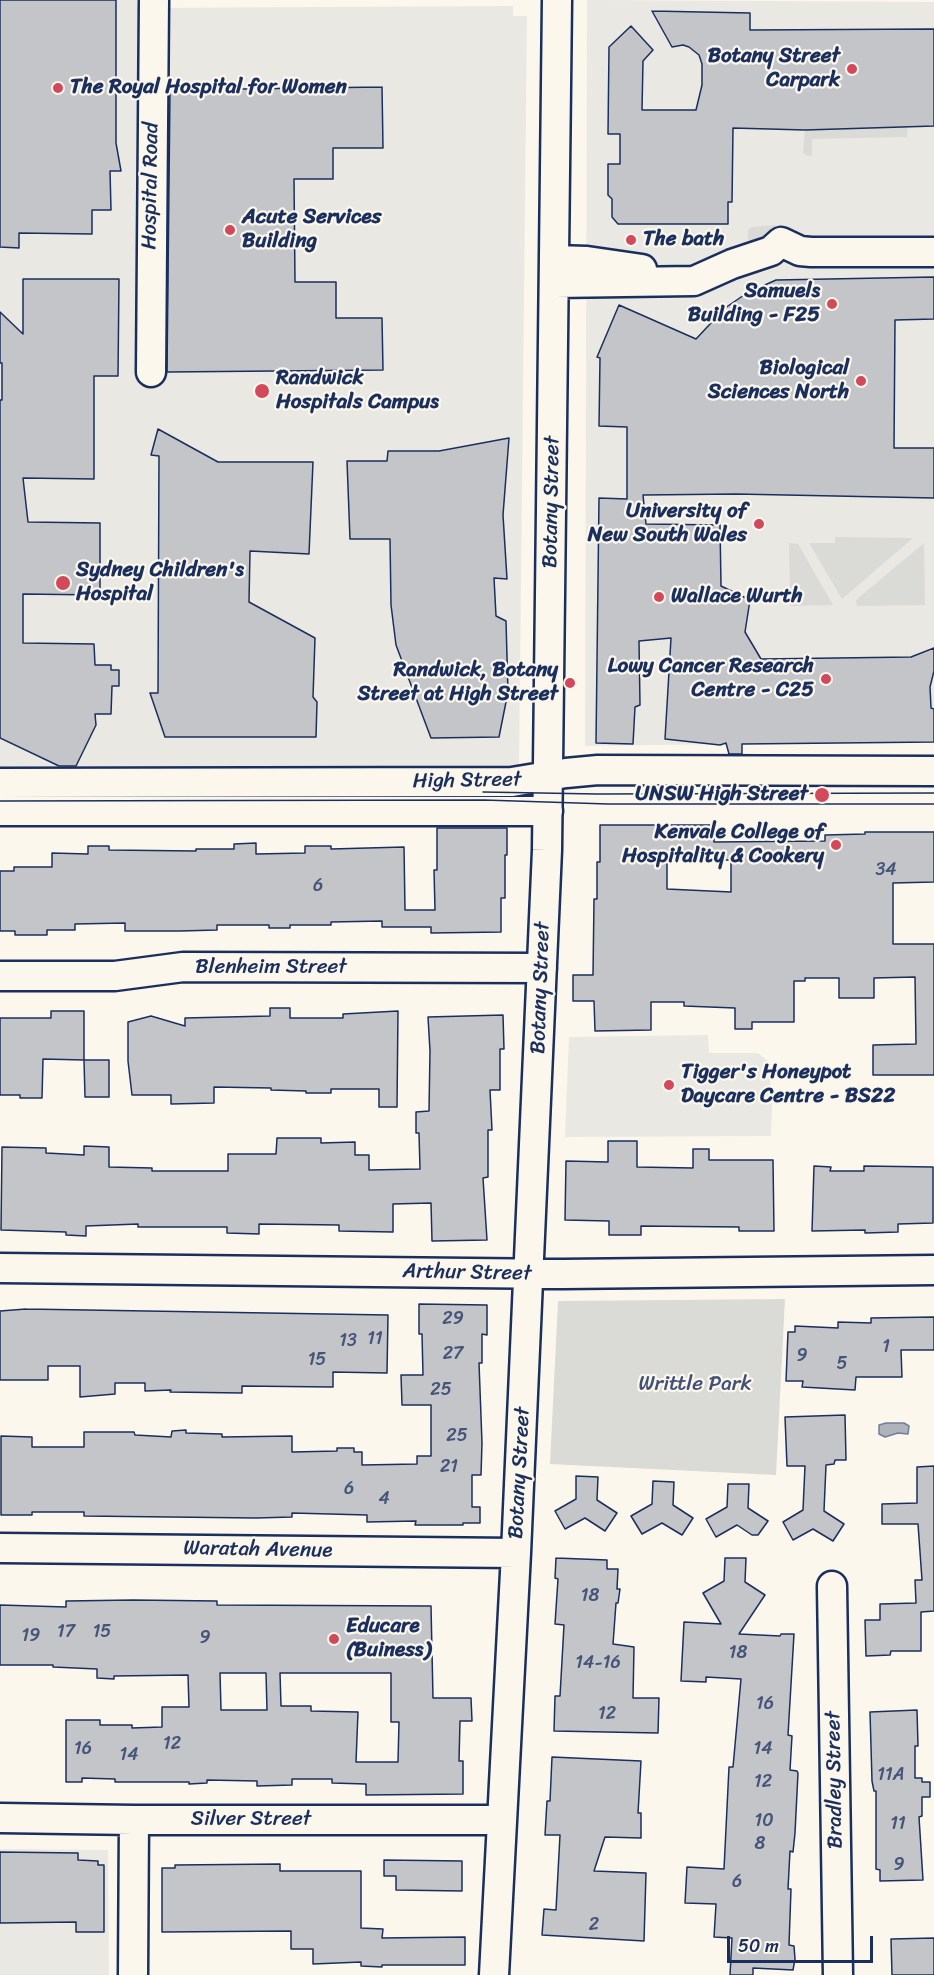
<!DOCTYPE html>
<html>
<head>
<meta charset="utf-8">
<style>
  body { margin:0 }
  #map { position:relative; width:934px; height:1975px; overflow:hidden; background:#fbf7ec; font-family:Sriracha,sans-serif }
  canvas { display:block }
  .scale { position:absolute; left:727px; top:1936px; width:146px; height:27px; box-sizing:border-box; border:3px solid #1b2f5e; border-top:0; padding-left:8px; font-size:18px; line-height:21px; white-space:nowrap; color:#1b2f5e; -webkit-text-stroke:4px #fbf7ec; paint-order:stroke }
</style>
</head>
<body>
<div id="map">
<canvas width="934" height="1975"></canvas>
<div class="scale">50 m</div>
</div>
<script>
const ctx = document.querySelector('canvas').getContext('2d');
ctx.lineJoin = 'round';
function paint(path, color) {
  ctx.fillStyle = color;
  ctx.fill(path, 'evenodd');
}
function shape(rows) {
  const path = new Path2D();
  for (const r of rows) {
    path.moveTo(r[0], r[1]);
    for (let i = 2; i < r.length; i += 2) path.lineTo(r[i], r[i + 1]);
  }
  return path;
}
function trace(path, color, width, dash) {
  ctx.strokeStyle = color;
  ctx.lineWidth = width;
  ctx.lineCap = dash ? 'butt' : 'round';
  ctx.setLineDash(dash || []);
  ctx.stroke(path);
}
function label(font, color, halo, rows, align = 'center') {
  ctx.font = font + ' Sriracha,sans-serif';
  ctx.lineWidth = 4.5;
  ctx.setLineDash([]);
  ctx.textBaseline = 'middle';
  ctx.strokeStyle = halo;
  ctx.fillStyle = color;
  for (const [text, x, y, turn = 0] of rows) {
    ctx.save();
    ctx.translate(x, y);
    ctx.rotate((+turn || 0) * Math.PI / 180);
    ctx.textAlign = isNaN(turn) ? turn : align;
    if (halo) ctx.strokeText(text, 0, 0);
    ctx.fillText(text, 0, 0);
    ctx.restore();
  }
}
paint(shape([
  [0,0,137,0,138,8,513,6,513,16,527,16,519,766,0,770],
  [587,0,934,2,934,741,585,746],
  [708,1035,709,1053,758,1053,769,1062,772,1107,771,1136,565,1137,569,1037],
  [0,1849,108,1850,109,1975,0,1975]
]), '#eae8e2');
paint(shape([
  [908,126,907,137,812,139,812,156,805,155,803,151,805,130],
  [777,225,776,232,754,244,748,239,748,230,752,227],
  [835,537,913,538,842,599,809,543,835,543],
  [789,543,798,544,833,605,790,606],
  [924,543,925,605,857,606,856,600],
  [785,1299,776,1475,550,1464,558,1301]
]), '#dadad7');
const water = shape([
  [886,1423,904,1423,909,1426,908,1434,898,1433,885,1437,879,1434,879,1425,886,1423]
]);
paint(water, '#afb3bb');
trace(water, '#747e96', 1.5);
const building = shape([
  [0,0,116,0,116,143,121,171,110,171,111,210,92,210,92,234,19,233,19,248,0,247,0,0],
  [652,11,750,13,750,30,934,29,934,126,805,130,733,128,732,202,728,202,728,224,618,224,612,217,612,199,608,195,608,164,620,164,620,134,608,134,609,47,631,26,653,50,643,61,642,110,696,110,702,85,702,64,699,55,689,47,683,45,672,47,652,11],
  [382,87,383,148,333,148,333,179,294,179,295,282,336,282,336,318,382,318,383,370,167,372,170,90,382,87],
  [934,277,934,319,895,320,894,448,934,448,934,498,736,494,643,495,646,524,720,525,721,586,750,600,745,632,761,659,911,657,934,648,934,671,930,687,931,708,934,709,934,742,742,744,742,754,729,754,726,743,720,745,665,739,671,638,639,641,640,705,635,707,633,744,596,743,599,498,627,499,627,427,599,426,600,358,597,357,619,305,696,339,725,308,747,293,776,280,934,277],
  [23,279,119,279,118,376,94,376,94,479,23,478,28,522,100,523,100,595,23,594,23,643,94,644,95,665,111,665,111,670,119,670,119,686,112,686,111,714,95,714,96,725,76,766,59,766,0,738,0,400,2,400,2,363,0,363,0,312,23,334,23,279],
  [158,429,218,462,313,462,309,554,250,551,249,602,315,638,313,697,317,702,316,737,165,737,150,693,158,693,159,456,151,455,158,429],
  [509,438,503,515,507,579,494,578,496,616,506,621,508,692,499,737,431,738,396,645,391,605,390,539,350,539,347,461,387,461,388,451,439,451,509,438],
  [600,825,714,825,714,842,825,841,825,835,865,834,865,832,934,832,934,882,893,883,893,944,934,944,934,1075,873,1075,873,1045,916,1044,915,977,874,978,874,998,839,998,839,978,805,978,805,981,794,981,794,1022,752,1022,752,1029,735,1029,735,1008,684,1006,684,1002,651,1002,651,1030,595,1031,594,1001,573,1001,573,975,593,975,594,899,597,899,597,862,600,862,600,825],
  [667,860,731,860,731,892,667,889,667,860],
  [437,828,507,828,507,855,505,855,505,898,501,898,501,932,431,933,431,927,382,927,382,921,331,922,331,925,290,925,290,928,269,928,269,925,217,925,217,930,180,931,125,931,125,923,75,924,75,930,47,930,47,935,15,935,15,931,0,931,0,871,14,871,14,867,52,867,52,853,88,854,88,846,109,846,109,850,196,851,196,849,234,849,234,844,256,843,256,854,305,853,305,846,331,846,331,849,404,847,405,910,435,910,434,870,437,870,437,828],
  [270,1008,290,1008,290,1018,343,1018,343,1014,398,1011,397,1107,379,1107,379,1089,331,1089,331,1093,306,1093,306,1091,271,1090,271,1088,214,1087,214,1103,171,1104,171,1095,132,1095,128,1061,128,1022,151,1016,185,1026,185,1018,270,1016,270,1008],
  [51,1011,84,1011,84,1060,43,1059,42,1098,20,1098,20,1095,0,1095,0,1018,51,1018,51,1011],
  [503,1015,504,1049,500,1049,500,1090,490,1090,492,1130,488,1130,488,1177,483,1178,487,1240,432,1241,431,1203,393,1204,393,1232,339,1231,339,1225,259,1224,259,1234,227,1233,227,1227,138,1227,138,1224,86,1226,86,1236,66,1235,66,1232,1,1230,2,1147,46,1148,46,1153,84,1155,84,1146,109,1147,109,1167,152,1168,152,1171,228,1171,228,1154,276,1154,277,1138,321,1138,321,1143,355,1142,355,1155,369,1155,369,1170,420,1169,419,1133,416,1133,416,1112,429,1111,430,1051,428,1017,503,1015],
  [84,1060,109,1060,109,1097,85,1097,84,1060],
  [608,1141,637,1141,637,1167,693,1168,693,1149,709,1149,709,1160,773,1160,774,1231,739,1231,739,1227,641,1226,641,1235,609,1235,609,1221,565,1220,566,1161,608,1162,608,1141],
  [814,1166,831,1167,830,1171,864,1171,864,1166,933,1167,933,1223,898,1224,898,1232,865,1233,865,1230,812,1231,814,1166],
  [419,1304,487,1305,487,1335,482,1334,482,1363,479,1363,482,1443,481,1475,472,1475,472,1507,480,1507,480,1523,463,1523,463,1525,415,1525,416,1521,367,1522,367,1515,292,1513,292,1517,256,1518,84,1516,84,1512,32,1512,32,1515,1,1515,1,1436,32,1437,32,1447,84,1447,84,1432,134,1432,135,1435,171,1437,172,1431,186,1430,186,1433,222,1434,222,1437,292,1436,292,1452,337,1451,337,1448,354,1448,354,1452,362,1452,362,1465,417,1464,417,1456,431,1456,431,1405,402,1405,401,1375,423,1375,422,1334,419,1334,419,1304],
  [26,1309,388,1315,387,1373,333,1372,333,1387,242,1386,242,1393,170,1392,171,1390,145,1391,145,1383,115,1383,115,1394,80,1397,80,1366,48,1366,48,1380,0,1380,0,1311,26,1309],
  [934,1317,934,1350,901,1350,902,1377,856,1377,855,1390,802,1387,803,1381,786,1381,788,1332,795,1332,795,1326,838,1328,838,1322,871,1323,871,1318,934,1317],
  [845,1415,846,1460,835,1460,834,1464,826,1465,824,1511,844,1524,833,1541,813,1529,793,1540,783,1522,803,1510,805,1466,787,1466,785,1417,845,1415],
  [934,1466,934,1611,921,1612,921,1651,891,1651,890,1655,866,1656,865,1620,880,1620,880,1604,916,1603,915,1580,922,1580,918,1524,882,1524,882,1504,917,1503,917,1467,934,1466],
  [576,1476,598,1477,597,1500,617,1513,605,1531,585,1518,565,1529,555,1511,576,1499,576,1476],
  [653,1481,674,1482,673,1505,693,1518,682,1535,662,1523,642,1534,631,1516,652,1504,653,1481],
  [728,1484,749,1484,748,1508,768,1521,758,1535,752,1535,737,1525,716,1537,706,1519,727,1507,728,1484],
  [556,1558,607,1560,607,1569,618,1569,617,1589,620,1589,618,1603,616,1603,613,1644,634,1647,633,1698,659,1698,658,1733,554,1731,555,1696,560,1696,564,1625,555,1624,558,1579,555,1578,556,1558],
  [725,1558,746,1558,745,1582,765,1595,739,1634,780,1636,781,1634,794,1634,788,1735,792,1736,790,1770,797,1771,798,1773,795,1833,793,1852,790,1851,788,1889,791,1889,789,1945,794,1946,795,1959,793,1970,753,1968,753,1975,730,1975,732,1938,714,1937,716,1904,685,1903,687,1867,724,1869,729,1767,733,1767,741,1679,706,1677,706,1682,681,1681,684,1622,721,1624,703,1593,724,1581,725,1558],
  [133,1600,217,1601,217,1605,431,1606,433,1698,471,1698,472,1721,460,1721,459,1761,463,1761,463,1794,366,1795,366,1784,332,1783,332,1779,292,1779,292,1785,257,1786,257,1781,207,1780,207,1783,189,1784,189,1782,115,1782,115,1779,82,1778,82,1782,66,1782,66,1720,100,1720,100,1725,132,1725,132,1728,162,1727,162,1707,189,1707,188,1675,114,1676,114,1679,97,1678,97,1669,53,1667,53,1665,0,1665,0,1605,66,1607,66,1601,133,1600],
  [220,1673,266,1673,267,1710,221,1710,220,1673],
  [280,1673,391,1673,391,1722,399,1722,398,1762,356,1762,358,1712,311,1711,311,1706,281,1706,280,1673],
  [917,1710,918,1746,915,1746,915,1778,922,1778,922,1782,930,1782,930,1797,922,1797,922,1816,919,1817,923,1880,880,1881,880,1870,876,1869,876,1791,874,1791,872,1781,870,1712,917,1710],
  [552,1757,641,1761,638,1813,641,1813,641,1838,605,1837,594,1871,646,1873,644,1941,542,1935,544,1909,556,1910,560,1835,545,1835,547,1801,550,1801,552,1757],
  [0,1852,78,1853,78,1860,98,1861,98,1865,104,1865,104,1932,76,1932,76,1922,0,1923,0,1852],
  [384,1860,462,1861,462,1891,396,1890,396,1876,384,1876,384,1860],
  [280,1864,280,1871,361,1871,361,1928,383,1929,382,1938,465,1937,465,1965,382,1965,382,1967,361,1966,361,1962,313,1964,313,1949,291,1949,291,1931,162,1932,162,1868,175,1868,175,1865,280,1864],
  [934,1938,934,1975,892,1975,891,1939,934,1938]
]);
paint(building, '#c3c5c9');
trace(building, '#1b2f5e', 1.5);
const minor = shape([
  [555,260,587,261,642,269],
  [555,283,694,281,732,264,771,251,781,242,800,251,811,252,934,252],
  [151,372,154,0],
  [0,783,512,782,566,773,598,770,934,771],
  [0,811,548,811],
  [0,976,115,976,183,967,542,968],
  [0,1268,563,1274,934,1270],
  [0,1548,516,1553],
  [832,1586,838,1975],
  [0,1818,134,1820,501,1820],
  [133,1975,134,1820],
  [494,1975,516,1553,547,850,557,0]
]);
trace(minor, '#1b2f5e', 33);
trace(minor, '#fbf7ec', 28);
trace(shape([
  [483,792,597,794,934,793],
  [0,801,484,800,608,804,934,804]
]), '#1b2f5e', 1.5);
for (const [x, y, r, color] of [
  [852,69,6,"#d1495b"],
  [58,88,6,"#d1495b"],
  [230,230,6,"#d1495b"],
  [631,240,6,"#d1495b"],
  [832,304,6,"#d1495b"],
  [861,381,6,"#d1495b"],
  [262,391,8,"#d1495b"],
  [759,524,6,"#d1495b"],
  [63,583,8,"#d1495b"],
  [659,597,6,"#d1495b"],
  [826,679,6,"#d1495b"],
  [570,683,6,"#d1495b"],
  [822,795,8,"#d1495b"],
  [836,845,6,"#d1495b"],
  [669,1085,6,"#d1495b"],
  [334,1639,6,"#d1495b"]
]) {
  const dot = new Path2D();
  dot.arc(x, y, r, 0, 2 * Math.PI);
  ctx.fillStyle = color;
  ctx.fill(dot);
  trace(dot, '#fbf7ec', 2);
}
label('18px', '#455479', null, [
  ["34",886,870],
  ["6",318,886],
  ["29",453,1319],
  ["11",375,1339],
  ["13",348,1341],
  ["1",886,1347],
  ["27",453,1354],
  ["9",802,1356],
  ["15",317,1360],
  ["5",842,1364],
  ["25",441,1390],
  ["25",457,1436],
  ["21",449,1467],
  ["6",349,1489],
  ["4",384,1499],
  ["18",590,1596],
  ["17",66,1632],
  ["15",102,1632],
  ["19",31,1636],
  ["9",205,1638],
  ["18",738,1653],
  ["14-16",598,1663],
  ["16",765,1704],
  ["12",607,1714],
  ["12",172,1744],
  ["16",83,1749],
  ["14",763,1749],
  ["14",129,1755],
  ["11A",891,1775],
  ["12",763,1782],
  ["10",764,1821],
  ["11",898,1824],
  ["8",760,1844],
  ["9",899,1865],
  ["6",737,1882],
  ["2",594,1925]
]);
label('bold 21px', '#1b2f5e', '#fbf7ec', [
  ["Botany Street",840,57],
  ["Carpark",840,81],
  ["The Royal Hospital for Women",70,88,"left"],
  ["Acute Services",242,218,"left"],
  ["Building",242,242,"left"],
  ["The bath",643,240,"left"],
  ["Samuels",820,292],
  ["Building - F25",820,316],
  ["Biological",849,369],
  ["Sciences North",849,393],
  ["Randwick",276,379,"left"],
  ["Hospitals Campus",276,403,"left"],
  ["University of",747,512],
  ["New South Wales",747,536],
  ["Sydney Children's",76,571,"left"],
  ["Hospital",76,595,"left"],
  ["Wallace Wurth",671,597,"left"],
  ["Lowy Cancer Research",814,667],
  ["Centre - C25",814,691],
  ["Randwick, Botany",558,671],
  ["Street at High Street",558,695],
  ["UNSW High Street",808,795],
  ["Kenvale College of",824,833],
  ["Hospitality & Cookery",824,857],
  ["Tigger's Honeypot",681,1073,"left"],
  ["Daycare Centre - BS22",681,1097,"left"],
  ["Educare",346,1627,"left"],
  ["(Buiness)",346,1651,"left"]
], 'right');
label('21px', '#1b2f5e', '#fbf7ec', [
  ["Hospital Road",151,186,-89],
  ["Botany Street",552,502,-89],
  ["High Street",467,781,-1],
  ["Blenheim Street",271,968],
  ["Botany Street",541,988,-88],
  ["Arthur Street",467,1273,1],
  ["Botany Street",520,1473,-87],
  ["Waratah Avenue",258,1550,1],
  ["Bradley Street",835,1780,-91],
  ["Silver Street",251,1820]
]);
label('21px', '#415176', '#fbf7ec', [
  ["Writtle Park",695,1385]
]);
</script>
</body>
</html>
